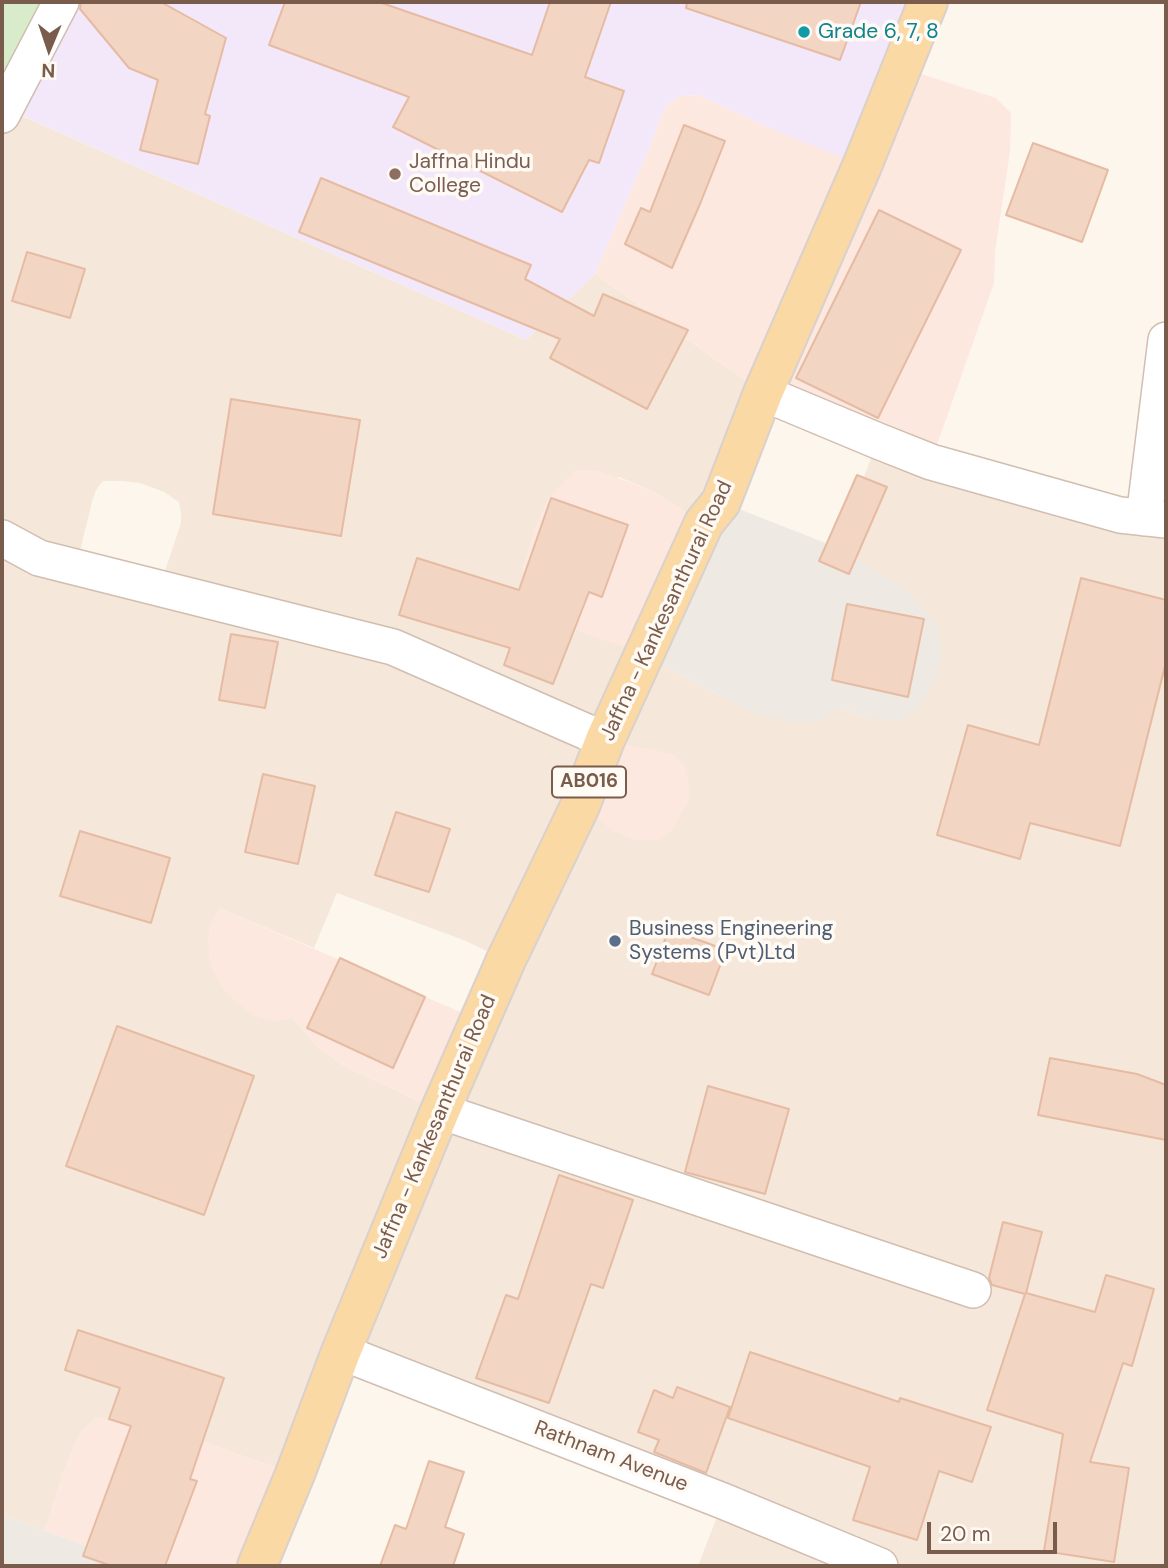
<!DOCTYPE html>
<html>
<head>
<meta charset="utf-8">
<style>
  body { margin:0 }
  #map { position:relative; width:1168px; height:1568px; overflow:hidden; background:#fdf6ec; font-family:"DM Sans",sans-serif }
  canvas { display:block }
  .frame { position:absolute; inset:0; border:4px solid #7a5c4d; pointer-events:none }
  .north { position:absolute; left:14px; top:14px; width:70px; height:70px; -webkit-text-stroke:5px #fffaf3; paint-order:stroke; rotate:182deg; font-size:19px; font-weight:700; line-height:28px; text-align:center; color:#7a5c4d }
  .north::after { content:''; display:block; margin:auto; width:24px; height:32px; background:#7a5c4d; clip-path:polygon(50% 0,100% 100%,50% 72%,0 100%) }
  .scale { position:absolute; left:927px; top:1522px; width:130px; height:32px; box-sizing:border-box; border:4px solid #7a5c4d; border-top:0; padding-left:9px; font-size:21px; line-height:24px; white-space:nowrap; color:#7a5c4d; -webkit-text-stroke:5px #fffaf3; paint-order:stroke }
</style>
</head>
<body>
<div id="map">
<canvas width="1168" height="1568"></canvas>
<div class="frame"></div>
<div class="north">N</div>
<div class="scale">20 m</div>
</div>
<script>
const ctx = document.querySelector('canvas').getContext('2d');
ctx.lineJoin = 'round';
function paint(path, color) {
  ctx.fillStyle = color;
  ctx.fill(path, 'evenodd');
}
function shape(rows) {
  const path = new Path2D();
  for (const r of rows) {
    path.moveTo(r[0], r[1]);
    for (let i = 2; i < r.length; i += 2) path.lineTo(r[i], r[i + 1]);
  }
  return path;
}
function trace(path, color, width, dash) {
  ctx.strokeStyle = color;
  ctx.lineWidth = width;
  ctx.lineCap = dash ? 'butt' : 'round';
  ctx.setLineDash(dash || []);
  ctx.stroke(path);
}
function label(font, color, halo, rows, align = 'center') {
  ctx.font = font + ' "DM Sans",sans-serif';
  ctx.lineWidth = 7;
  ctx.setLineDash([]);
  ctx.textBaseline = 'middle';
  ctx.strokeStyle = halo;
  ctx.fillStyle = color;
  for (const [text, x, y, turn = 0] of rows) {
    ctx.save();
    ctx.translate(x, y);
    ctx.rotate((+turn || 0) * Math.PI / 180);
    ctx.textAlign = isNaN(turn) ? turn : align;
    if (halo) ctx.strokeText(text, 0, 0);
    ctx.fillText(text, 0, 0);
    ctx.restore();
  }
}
paint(shape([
  [2,107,526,340,595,274,763,393,704,523,650,490,619,477,549,498,536,527,523,568,645,655,720,696,839,708,871,719,836,547,878,441,1166,520,1166,1566,698,1566,723,1501,341,1352,295,1474,194,1439,83,1429,76,1441,64,1471,45,1531,2,1515],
  [103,481,122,481,140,483,164,492,179,502,181,513,181,523,159,589,76,567,92,502,96,490],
  [337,893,466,941,505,960,440,1111,342,1065,318,1047,293,1018,219,908,314,948]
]), '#f5e8da');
paint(shape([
  [902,68,996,98,1011,113,1010,151,995,252,994,283,931,462,763,393,595,274,654,137,662,114,668,104,681,96,698,95,770,128],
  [576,470,597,470,650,490,704,523,645,655,582,632,528,602,523,568,536,527,549,498],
  [605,740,672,754,682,762,686,770,689,790,688,801,673,829,659,840,635,840,614,831,580,806],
  [219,908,479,1020,440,1111,342,1065,318,1047,293,1018,274,1021,253,1015,235,1001,223,988,210,965,208,941,210,925],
  [95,1417,120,1419,194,1439,295,1474,257,1566,141,1566,45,1531,64,1471,76,1441,83,1429]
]), '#fde8e0');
paint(shape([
  [721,502,836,547,903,587,923,608,938,626,942,657,933,685,921,706,902,722,871,719,839,708,822,721,797,723,759,715,720,696,645,655],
  [2,1515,45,1531,141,1566,2,1566]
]), '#efe9e4');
paint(shape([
  [61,2,928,2,862,166,770,128,698,95,681,96,668,104,662,114,654,137,595,274,526,340,5,108]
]), '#f3e8fa');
paint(shape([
  [2,2,61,2,2,107]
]), '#d8ecc9');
const building = shape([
  [81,2,161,2,226,38,205,114,210,116,198,164,140,150,158,80,129,68,80,9,81,2],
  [285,2,379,2,532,55,550,2,611,2,585,77,624,91,599,163,589,160,562,212,393,127,409,97,269,45,285,2],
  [687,2,861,2,840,60,686,8,687,2],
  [684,125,725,141,700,204,672,268,625,244,641,208,650,212,684,125],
  [1033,143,1108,170,1082,242,1006,215,1033,143],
  [321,178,531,265,525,279,594,316,603,294,688,330,647,409,550,358,560,339,299,232,321,178],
  [879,210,961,250,878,418,796,378,879,210],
  [27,252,85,269,70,318,12,301,27,252],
  [231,399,360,420,341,536,213,514,231,399],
  [857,475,887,487,849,574,819,561,857,475],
  [551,498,628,525,602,597,589,592,553,684,504,665,510,648,399,615,417,558,519,590,551,498],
  [1081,578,1166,600,1166,662,1120,846,1030,823,1020,859,937,835,968,725,1039,745,1081,578],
  [847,604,924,619,908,697,832,680,847,604],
  [231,634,278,642,265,708,219,700,231,634],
  [263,774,315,786,298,864,245,852,263,774],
  [396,812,450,829,429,892,375,875,396,812],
  [80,831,170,858,151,923,60,896,80,831],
  [669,929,726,950,709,995,652,974,669,929],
  [340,958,425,997,393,1068,307,1028,340,958],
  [117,1026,254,1076,204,1215,66,1166,117,1026],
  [1050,1058,1137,1074,1166,1085,1166,1140,1038,1115,1050,1058],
  [708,1086,789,1109,765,1194,685,1172,708,1086],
  [559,1175,633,1200,603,1288,591,1284,549,1403,476,1378,506,1295,518,1299,559,1175],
  [1003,1222,1042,1232,1026,1293,1095,1312,1106,1275,1154,1289,1132,1366,1123,1363,1090,1462,1129,1468,1114,1562,1044,1551,1063,1434,987,1410,1025,1294,992,1285,989,1278,1003,1222],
  [78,1330,224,1378,190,1479,197,1481,165,1566,112,1566,83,1556,131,1426,109,1419,120,1388,65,1370,78,1330],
  [750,1352,899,1402,900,1398,991,1427,972,1482,939,1471,917,1540,853,1520,870,1467,728,1418,750,1352],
  [677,1387,730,1407,706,1473,654,1452,659,1440,638,1432,654,1390,673,1398,677,1387],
  [429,1461,464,1472,445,1527,464,1534,453,1566,380,1566,395,1525,406,1529,429,1461]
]);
paint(building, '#f3d5c3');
trace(building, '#e6bba3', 2);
const minor = shape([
  [2,115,61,2],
  [763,393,878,441,931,462,1120,515,1166,520],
  [1144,518,1166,340],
  [2,538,39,558,393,647,605,740],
  [440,1111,973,1290],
  [341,1352,723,1501,880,1566]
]);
const primary = shape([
  [257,1566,295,1474,341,1352,440,1111,506,960,580,806,605,740,704,523,721,502,763,393,862,166,928,2]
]);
trace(minor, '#d1beb0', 38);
trace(primary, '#dad1cd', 42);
trace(minor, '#fff', 35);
trace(primary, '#fbd9a5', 38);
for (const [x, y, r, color] of [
  [804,32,7,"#0f9aa8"],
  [395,174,7,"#8d6e63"],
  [615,941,7,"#5c6f8a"]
]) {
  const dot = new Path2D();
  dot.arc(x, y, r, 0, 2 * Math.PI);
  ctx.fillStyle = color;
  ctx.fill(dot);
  trace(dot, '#fffaf3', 2.5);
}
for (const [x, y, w] of [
  [589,782,74]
]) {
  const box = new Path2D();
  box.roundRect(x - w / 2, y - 15.5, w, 31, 5);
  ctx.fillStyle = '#fffaf3';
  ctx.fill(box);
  trace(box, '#7a5c4d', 2);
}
label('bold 19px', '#7a5c4d', null, [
  ["AB016",589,782]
]);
label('21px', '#0d838f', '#fffaf3', [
  ["Grade 6, 7, 8",818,32]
], 'left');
label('21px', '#785e54', '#fffaf3', [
  ["Jaffna Hindu",409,162],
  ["College",409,186]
], 'left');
label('21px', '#7a5c4d', '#fffaf3', [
  ["Jaffna - Kankesanthurai Road",667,611,-65],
  ["Jaffna - Kankesanthurai Road",435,1127,-67],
  ["Rathnam Avenue",611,1457,21]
]);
label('21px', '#4e5e75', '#fffaf3', [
  ["Business Engineering",629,929],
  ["Systems (Pvt)Ltd",629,953]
], 'left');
</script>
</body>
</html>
